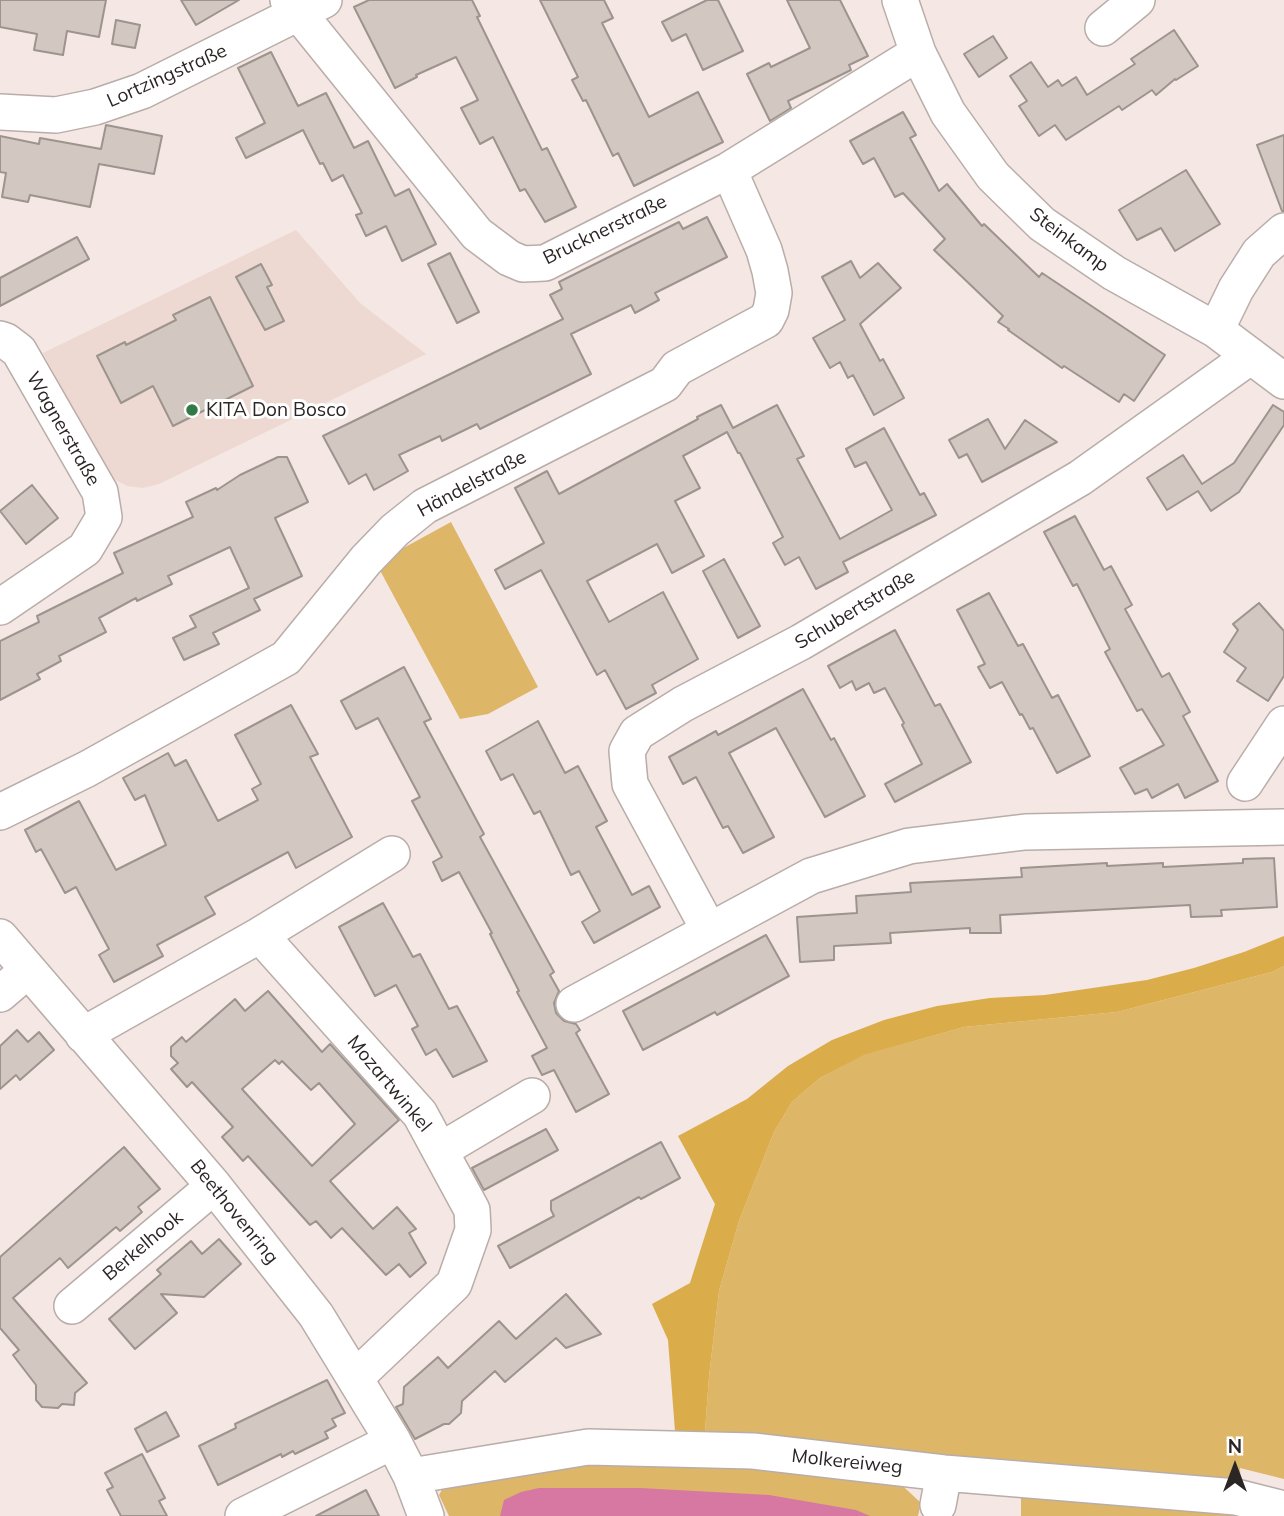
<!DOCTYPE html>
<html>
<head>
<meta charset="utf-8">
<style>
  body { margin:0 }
  #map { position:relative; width:1284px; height:1516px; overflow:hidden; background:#f4e7e4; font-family:Mulish,sans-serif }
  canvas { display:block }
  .north { position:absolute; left:1200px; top:1432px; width:70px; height:70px; -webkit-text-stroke:5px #fff; paint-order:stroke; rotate:0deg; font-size:19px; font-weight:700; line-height:28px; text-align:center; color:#2b2625 }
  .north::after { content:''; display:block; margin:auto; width:24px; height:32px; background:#2b2625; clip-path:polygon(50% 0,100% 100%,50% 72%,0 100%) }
</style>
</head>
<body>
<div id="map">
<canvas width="1284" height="1516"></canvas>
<div class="north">N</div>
</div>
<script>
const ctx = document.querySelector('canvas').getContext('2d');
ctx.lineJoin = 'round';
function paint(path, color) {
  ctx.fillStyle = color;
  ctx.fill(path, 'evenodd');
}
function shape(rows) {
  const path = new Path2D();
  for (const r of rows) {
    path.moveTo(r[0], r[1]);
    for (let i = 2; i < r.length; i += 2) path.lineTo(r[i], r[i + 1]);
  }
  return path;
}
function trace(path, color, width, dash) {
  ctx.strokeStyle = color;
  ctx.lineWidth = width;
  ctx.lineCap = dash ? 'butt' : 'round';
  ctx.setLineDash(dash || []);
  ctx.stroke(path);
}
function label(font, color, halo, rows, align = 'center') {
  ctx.font = font + ' Mulish,sans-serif';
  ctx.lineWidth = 6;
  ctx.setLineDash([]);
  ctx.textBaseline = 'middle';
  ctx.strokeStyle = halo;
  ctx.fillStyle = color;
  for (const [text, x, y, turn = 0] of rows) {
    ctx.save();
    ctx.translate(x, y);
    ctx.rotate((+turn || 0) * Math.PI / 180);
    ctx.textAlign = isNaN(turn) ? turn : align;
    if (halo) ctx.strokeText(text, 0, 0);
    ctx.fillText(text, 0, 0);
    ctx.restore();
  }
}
paint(shape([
  [296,230,360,303,426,354,159,484,143,488,127,486,114,479,103,466,43,353]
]), '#edd8d2');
paint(shape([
  [451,522,538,687,488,714,460,719,376,563],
  [1284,966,1284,1479,1240,1468,1241,1487,704,1445,709,1377,719,1291,739,1221,774,1132,792,1102,820,1078,863,1055,964,1027,1117,1012,1272,972],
  [576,1457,892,1476,921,1503,918,1516,449,1516,439,1495,444,1486],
  [1021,1488,1279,1516,1021,1516]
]), '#ddb668');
paint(shape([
  [1284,936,1284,966,1272,972,1117,1012,964,1027,864,1055,820,1078,792,1102,774,1132,739,1221,719,1291,709,1377,704,1445,676,1444,668,1340,652,1304,690,1283,715,1204,678,1136,747,1099,788,1066,832,1040,884,1020,937,1006,990,998,1045,995,1147,980,1194,968,1244,952]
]), '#dbac4a');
paint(shape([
  [539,1488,640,1488,769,1495,856,1510,870,1516,500,1516,504,1500,521,1492]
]), '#d678a2');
const building = shape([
  [0,0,106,0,99,37,67,31,63,55,34,50,37,34,0,27,0,0],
  [181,0,239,0,196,25,181,0],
  [369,0,472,0,480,16,477,17,542,150,547,148,576,207,545,222,525,189,520,191,493,137,480,144,461,108,478,100,456,57,416,75,417,77,395,88,354,7,369,0],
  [540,0,604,0,613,18,602,23,649,117,698,92,723,142,634,186,618,153,613,156,586,100,583,101,572,80,578,77,540,0],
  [707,0,718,0,743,51,703,70,686,34,672,41,662,22,707,0],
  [787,0,840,0,868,56,849,65,851,70,788,101,791,108,770,121,747,74,769,63,771,67,810,48,787,0],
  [116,20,140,25,135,48,112,44,116,20],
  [1174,30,1198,66,1176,80,1175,79,1156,95,1152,90,1122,110,1119,106,1066,140,1055,125,1039,136,1019,106,1027,101,1010,76,1031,62,1048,87,1058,80,1062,86,1076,77,1087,95,1135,64,1131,59,1174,30],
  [993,36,1007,58,979,77,964,54,993,36],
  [271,52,298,106,326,93,354,148,368,141,395,196,409,189,436,244,402,261,386,226,366,236,356,215,362,213,343,175,332,181,323,163,320,164,303,130,246,158,236,138,265,123,238,68,271,52],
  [903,112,916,135,910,138,939,191,947,184,982,226,984,224,1039,277,1042,273,1165,355,1134,401,1124,394,1119,402,1064,366,1062,368,1008,330,1009,329,998,322,1003,316,934,250,945,239,903,193,895,197,874,158,863,164,850,141,903,112],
  [106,125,162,136,154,174,99,164,90,207,30,195,28,202,2,197,6,173,0,172,0,136,39,144,40,138,101,149,106,125],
  [1284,135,1284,211,1282,211,1257,145,1284,135],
  [1186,170,1220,224,1175,251,1161,228,1137,240,1119,210,1186,170],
  [707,217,727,257,655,293,659,300,635,313,631,305,571,334,591,374,480,429,477,424,442,441,440,436,399,455,408,471,374,490,366,474,349,484,323,436,563,319,550,295,562,289,559,282,679,222,683,229,707,217],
  [77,237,89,259,0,306,0,278,77,237],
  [450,253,479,312,457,323,428,264,450,253],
  [851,261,860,278,878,263,901,288,860,324,880,361,883,359,904,398,874,415,853,375,848,378,840,362,830,368,813,338,845,320,822,277,851,261],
  [261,264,272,285,267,287,284,321,265,330,236,277,261,264],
  [210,297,253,386,173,426,153,386,121,403,97,356,125,342,126,345,176,320,173,315,210,297],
  [721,405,733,428,777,405,804,456,797,459,840,539,892,510,866,462,855,467,846,449,884,428,920,495,924,493,936,515,843,562,848,572,816,589,799,557,785,565,773,543,783,537,740,453,738,453,727,432,683,456,700,488,675,501,704,556,672,573,657,544,587,581,609,622,663,592,698,659,652,685,656,693,626,709,605,670,597,675,541,570,505,589,495,570,544,543,515,488,547,471,559,494,698,419,697,417,721,405],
  [1273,405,1284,412,1284,425,1239,492,1211,511,1198,491,1167,510,1147,478,1183,455,1202,484,1234,463,1273,405],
  [988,419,1005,449,1025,420,1057,442,982,482,967,454,959,458,949,440,988,419],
  [278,457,287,457,308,502,275,518,302,576,254,599,260,610,213,633,219,644,184,660,173,638,196,627,190,616,249,588,230,547,168,576,172,584,137,601,136,598,99,618,106,632,59,656,61,661,37,674,40,679,0,700,0,641,39,622,37,616,123,573,114,553,193,517,186,502,216,488,217,490,240,475,278,457],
  [32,485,58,518,26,544,0,511,32,485],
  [1075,516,1104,570,1111,566,1132,605,1125,609,1162,677,1169,673,1190,712,1183,716,1218,781,1185,798,1178,784,1152,798,1147,789,1135,794,1120,768,1164,745,1142,709,1137,711,1105,652,1110,649,1077,584,1073,586,1044,532,1075,516],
  [724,559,760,626,738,638,703,571,724,559],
  [989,593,1018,646,1023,644,1052,698,1058,695,1090,756,1057,773,1033,728,1030,729,1022,714,1020,715,1002,682,990,688,978,667,985,664,957,610,989,593],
  [1259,603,1284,631,1284,676,1268,701,1237,681,1246,668,1224,652,1238,630,1233,624,1259,603],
  [895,630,935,706,940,704,971,762,895,802,885,784,922,764,902,725,904,723,885,688,874,693,869,683,856,690,852,681,840,688,828,666,895,630],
  [404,667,431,719,424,722,484,834,480,837,554,972,550,975,559,991,554,1003,556,1013,564,1021,576,1024,580,1030,576,1033,609,1094,576,1112,554,1070,542,1075,532,1056,547,1048,517,992,519,991,490,934,492,933,459,872,442,881,433,862,442,857,412,801,420,797,378,718,356,729,341,701,404,667],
  [803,689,831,740,834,738,865,796,825,817,776,728,729,753,774,837,743,853,728,826,723,828,696,777,683,784,669,757,716,731,718,735,803,689],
  [291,705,318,754,310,757,352,837,296,868,288,852,205,897,215,914,157,945,163,956,114,982,99,955,109,949,76,887,65,893,41,849,36,852,25,830,79,801,116,870,166,845,145,795,135,800,123,778,168,753,175,766,186,760,218,821,258,800,252,789,261,784,235,735,291,705],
  [538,721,565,773,578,766,607,821,596,827,632,895,649,886,660,907,594,943,582,922,600,911,579,871,571,875,540,811,534,814,513,774,501,780,486,751,538,721],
  [1274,858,1277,907,1221,910,1222,916,1191,917,1190,905,1000,915,1001,933,970,933,970,928,890,933,891,943,834,946,834,960,800,962,797,917,857,913,856,896,911,892,910,883,1022,877,1021,868,1107,863,1107,866,1163,863,1163,867,1243,863,1243,859,1274,858],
  [383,903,413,957,420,954,449,1009,457,1006,487,1061,453,1077,436,1049,426,1055,412,1029,418,1026,396,985,375,996,339,927,383,903],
  [766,935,789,976,717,1015,715,1012,643,1050,623,1011,766,935],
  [268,991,322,1052,330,1044,399,1120,330,1181,373,1229,397,1207,416,1229,409,1233,426,1263,410,1277,399,1264,386,1275,342,1228,331,1238,316,1221,310,1225,248,1156,243,1161,222,1137,233,1127,192,1082,187,1087,171,1069,178,1063,171,1056,171,1047,182,1037,186,1042,235,999,245,1011,268,991],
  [275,1060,279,1064,282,1061,311,1090,319,1083,355,1124,312,1166,242,1089,275,1060],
  [17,1030,28,1042,39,1032,54,1050,20,1080,16,1075,0,1089,0,1046,17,1030],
  [546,1129,558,1150,484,1190,472,1168,546,1129],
  [661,1142,680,1178,641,1199,639,1197,510,1268,498,1246,554,1216,551,1210,551,1201,661,1142],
  [124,1147,160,1189,138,1207,142,1212,120,1231,116,1227,68,1268,60,1258,13,1298,87,1383,75,1393,74,1405,62,1404,58,1408,42,1407,36,1400,36,1385,13,1355,19,1350,0,1328,0,1257,124,1147],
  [219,1239,241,1264,204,1297,161,1294,177,1313,135,1349,109,1319,161,1274,157,1270,191,1241,202,1254,219,1239],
  [566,1294,601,1334,566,1348,556,1338,505,1382,495,1371,462,1401,461,1413,449,1424,444,1424,415,1439,396,1407,403,1404,404,1387,438,1357,448,1368,499,1321,516,1339,566,1294],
  [327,1380,345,1413,332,1419,336,1426,325,1432,328,1438,295,1454,293,1451,282,1457,281,1454,218,1485,199,1446,236,1428,235,1424,327,1380],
  [166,1412,179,1436,147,1452,135,1429,166,1412],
  [142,1454,165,1498,159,1501,167,1516,121,1516,107,1490,113,1487,105,1473,142,1454],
  [366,1490,379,1516,316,1516,366,1490]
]);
paint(building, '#d2c8c1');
trace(building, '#9d948d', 2);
const minor = shape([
  [288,0,477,234,509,258,523,264,545,263,729,170,918,53],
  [900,0,918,53,948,113,993,176,1042,224,1114,273,1216,330,1284,381],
  [1103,28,1137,0],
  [0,112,56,115,95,107,142,91,324,0],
  [1216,330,1236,289,1259,253,1284,231],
  [0,339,6,341,19,351,100,492,104,517,85,549,0,607],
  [1245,783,1284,724],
  [0,812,87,769,286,658,366,560,395,530,425,506,665,384,677,368,766,320,771,310,774,293,770,271,764,250,729,170],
  [709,930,630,784,627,751,637,733,683,704,801,642,1080,478,1251,356],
  [260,935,420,1114,472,1210,473,1230,454,1284,355,1378],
  [0,937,214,1186,316,1315,393,1441,411,1476,426,1516],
  [0,994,28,970],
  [574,1004,811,876,909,846,1025,832,1284,827],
  [83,1035,260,935,392,854],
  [441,1150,532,1096],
  [72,1306,214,1186],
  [411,1476,588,1447,753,1451,944,1473,1236,1497,1284,1509],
  [938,1505,944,1473],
  [243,1516,393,1441]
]);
trace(minor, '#b9ada9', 38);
trace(minor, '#fff', 35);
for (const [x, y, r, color] of [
  [192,410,7,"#317946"]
]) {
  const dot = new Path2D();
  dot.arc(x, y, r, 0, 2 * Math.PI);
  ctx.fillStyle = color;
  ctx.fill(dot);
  trace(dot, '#fff', 2.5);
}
label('19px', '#2b2625', '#fff', [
  ["Lortzingstraße",167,76,-24],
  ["Brucknerstraße",605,230,-26],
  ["Steinkamp",1069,240,37],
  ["Wagnerstraße",63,429,60],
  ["Händelstraße",472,484,-28],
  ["Schubertstraße",855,610,-31],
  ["Mozartwinkel",389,1084,50],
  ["Beethovenring",234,1212,51],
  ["Berkelhook",143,1246,-40],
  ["Molkereiweg",847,1462,6]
]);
label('19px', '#2b2625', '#fff', [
  ["KITA Don Bosco",206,410]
], 'left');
</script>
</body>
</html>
